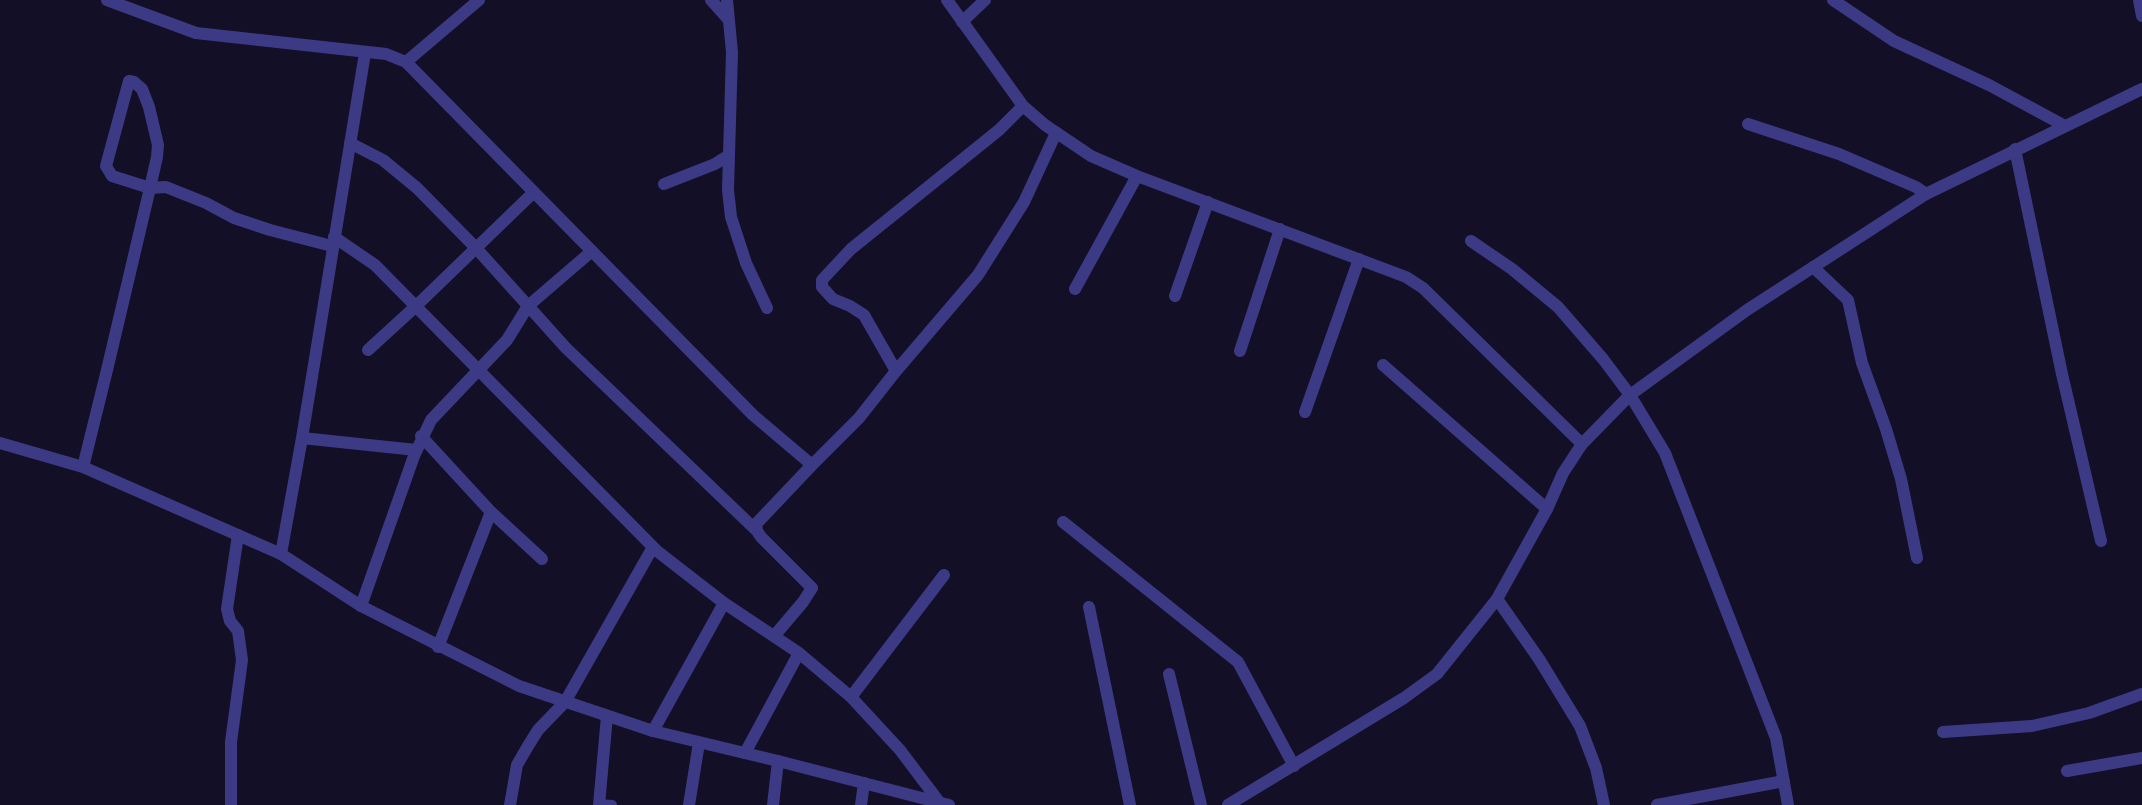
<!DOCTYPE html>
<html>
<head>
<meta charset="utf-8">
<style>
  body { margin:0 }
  canvas { display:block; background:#130f26 }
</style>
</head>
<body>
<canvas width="2142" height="805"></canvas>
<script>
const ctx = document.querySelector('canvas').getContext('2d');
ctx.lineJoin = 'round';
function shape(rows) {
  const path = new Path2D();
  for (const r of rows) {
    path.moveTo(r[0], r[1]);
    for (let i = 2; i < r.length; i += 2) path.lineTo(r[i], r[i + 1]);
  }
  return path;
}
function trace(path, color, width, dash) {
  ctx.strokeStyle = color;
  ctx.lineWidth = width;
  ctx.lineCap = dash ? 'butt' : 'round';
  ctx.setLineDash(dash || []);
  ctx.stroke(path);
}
trace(shape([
  [599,804,612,805]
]), '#3d3a85', 10);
trace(shape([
  [107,0,196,33,386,54,406,62,753,415,812,465,756,524,757,531,761,537,812,588,803,602,775,635],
  [711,0,728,19],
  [947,0,1023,106,1045,125,1091,156,1137,176,1406,277,1423,288,1582,444],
  [1833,0,1894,41,1989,85,2065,126],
  [2139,0,2142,16],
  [962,22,985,0],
  [406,62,479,0],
  [1748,124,1839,154,1916,187,1926,194],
  [350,143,383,160,417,188,476,248,566,348,757,531],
  [2015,149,2062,374,2101,541],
  [729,155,728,190,731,217,746,263,767,308],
  [664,184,715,164,729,155,732,52,727,0],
  [334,237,375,265,657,551,724,603,799,653,851,697,900,750,940,803],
  [1471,241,1512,269,1558,307,1603,359,1630,395,1665,453,1776,738,1788,805],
  [1813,267,1848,300,1862,363,1886,429,1901,479,1917,558],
  [1075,289,1137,176],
  [1175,296,1208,202],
  [368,350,415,307,534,192],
  [1240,351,1280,229],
  [1383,365,1547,509],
  [896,371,978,275,1024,202,1056,133],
  [1305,412,1359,259],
  [421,436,491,512,542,559],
  [302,438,416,450],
  [812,465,859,418,896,371,864,315,850,306,833,299,822,287,822,280,851,249,999,130,1023,106],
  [83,467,107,370,150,188,157,157,158,145,149,107,142,89,134,82,129,81,106,166,112,176,150,188,166,187,206,203,234,218,270,230,332,246],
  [1063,522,1238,662,1294,766],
  [281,554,302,438,365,53],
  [1497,599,1539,659,1580,726,1596,768,1604,805],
  [361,606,414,456,431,420,507,340,528,306,592,251],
  [1089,607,1130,805],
  [438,647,491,512],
  [1169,674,1201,805],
  [851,697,944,575],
  [653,731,724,603],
  [1943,732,2032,726,2089,713,2142,694],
  [745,753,799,653],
  [2067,771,2142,758],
  [231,805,231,742,242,660,238,631,230,621,227,609,238,535],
  [510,805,517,765,528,746,538,730,565,702,653,547],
  [599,805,607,716],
  [689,805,699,743],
  [773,805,778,761],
  [861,805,864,783],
  [1657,805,1784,781]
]), '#3d3a85', 12);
trace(shape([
  [0,443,83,467,281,554,361,606,519,686,653,731,778,761,949,805],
  [1228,805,1404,698,1437,674,1497,599,1547,509,1563,473,1582,444,1630,395,1747,310,1926,194,2142,89]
]), '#3d3a85', 12);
</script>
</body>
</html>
